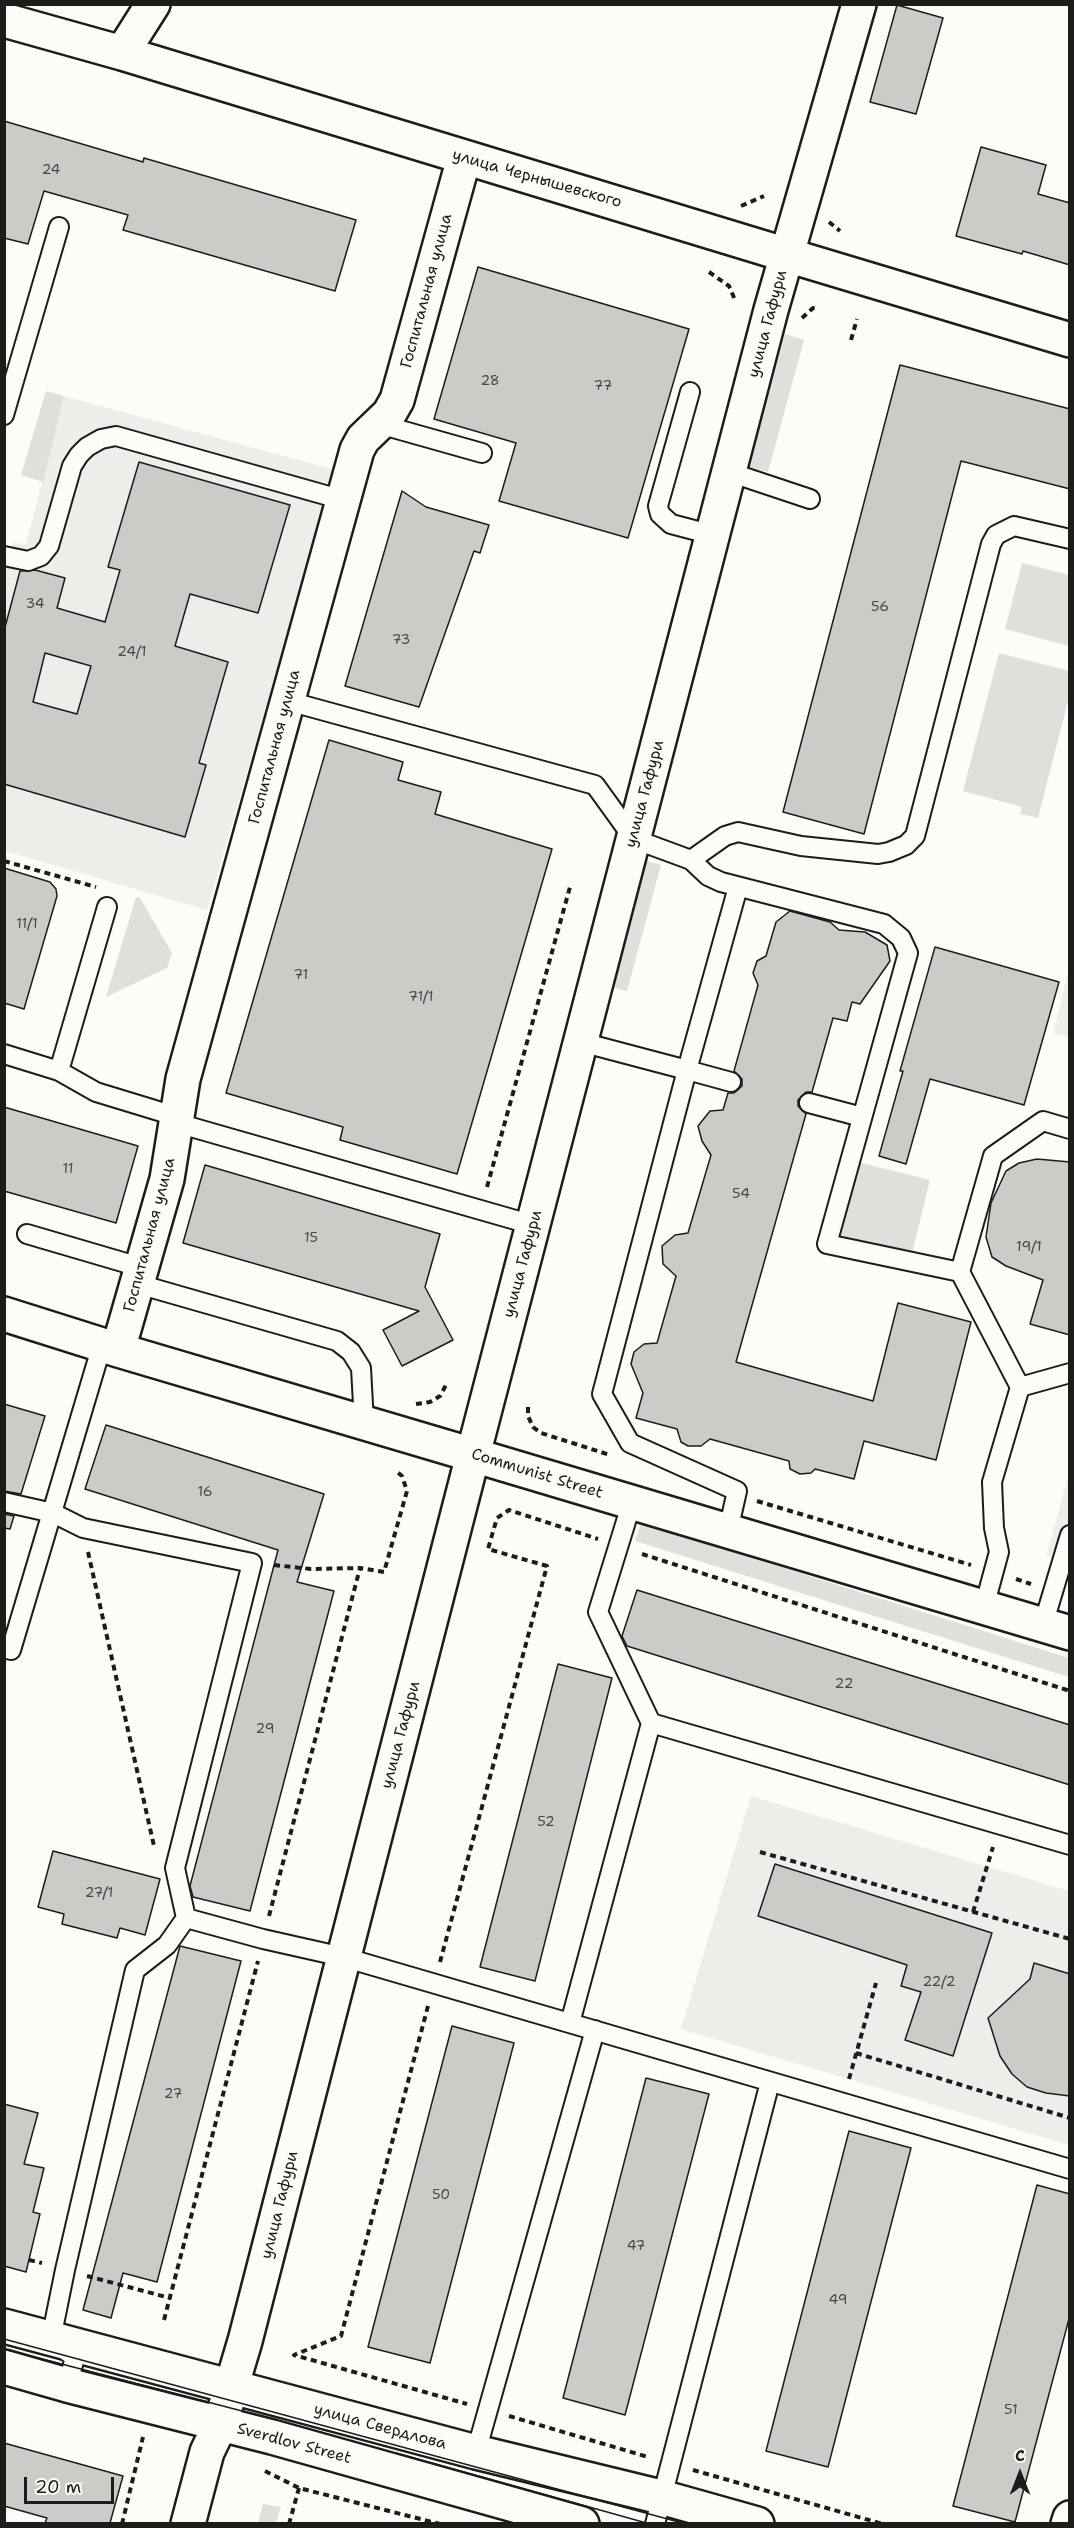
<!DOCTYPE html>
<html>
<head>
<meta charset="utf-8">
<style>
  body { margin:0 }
  #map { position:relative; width:1074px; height:2528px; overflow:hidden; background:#fdfcf7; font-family:"Shantell Sans",sans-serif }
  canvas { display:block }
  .frame { position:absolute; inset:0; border:6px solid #1c1c1c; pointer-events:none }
  .north { position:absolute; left:990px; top:2444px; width:60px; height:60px; -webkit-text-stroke:4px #fdfcf7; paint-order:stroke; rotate:0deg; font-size:16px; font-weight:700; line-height:24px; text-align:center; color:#1c1c1c }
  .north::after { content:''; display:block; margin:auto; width:21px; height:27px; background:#1c1c1c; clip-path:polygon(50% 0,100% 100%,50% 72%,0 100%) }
  .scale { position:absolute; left:24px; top:2477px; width:90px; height:27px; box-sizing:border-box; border:3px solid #1c1c1c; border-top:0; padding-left:8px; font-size:18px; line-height:21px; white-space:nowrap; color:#1c1c1c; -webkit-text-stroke:4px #fdfcf7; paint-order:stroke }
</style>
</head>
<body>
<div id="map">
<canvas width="1074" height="2528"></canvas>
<div class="frame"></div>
<div class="north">С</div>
<div class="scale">20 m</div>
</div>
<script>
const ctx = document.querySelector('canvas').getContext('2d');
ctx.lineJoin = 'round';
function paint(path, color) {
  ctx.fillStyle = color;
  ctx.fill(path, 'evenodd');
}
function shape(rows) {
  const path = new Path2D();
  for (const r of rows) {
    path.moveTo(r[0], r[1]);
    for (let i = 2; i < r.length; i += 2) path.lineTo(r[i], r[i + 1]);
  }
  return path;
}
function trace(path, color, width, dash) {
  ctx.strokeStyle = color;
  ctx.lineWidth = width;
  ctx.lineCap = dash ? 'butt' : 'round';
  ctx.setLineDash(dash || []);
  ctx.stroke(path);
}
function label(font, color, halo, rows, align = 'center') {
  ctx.font = font + ' "Shantell Sans",sans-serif';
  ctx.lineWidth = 5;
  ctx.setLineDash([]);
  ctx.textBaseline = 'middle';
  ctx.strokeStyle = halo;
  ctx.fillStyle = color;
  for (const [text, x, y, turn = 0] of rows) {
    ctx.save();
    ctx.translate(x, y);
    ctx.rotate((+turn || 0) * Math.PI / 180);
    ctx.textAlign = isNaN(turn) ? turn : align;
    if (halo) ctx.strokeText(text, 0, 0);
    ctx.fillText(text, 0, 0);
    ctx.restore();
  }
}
paint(shape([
  [64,396,335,470,207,910,5,851,4,571,13,542,26,545],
  [1069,970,1070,1037,1069,1037,1053,1033],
  [1069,1474,1069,1563,1046,1556],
  [751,1796,1069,1891,1069,2145,681,2029]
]), '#eeede9');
paint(shape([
  [785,334,804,340,768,472,749,467],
  [46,391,64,396,43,482,21,475],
  [1022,563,1069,575,1069,646,1005,629],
  [999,653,1069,671,1069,697,1038,818,1020,814,1022,807,963,791],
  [644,860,661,865,627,991,611,987],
  [136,897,140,898,172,953,167,968,106,997],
  [857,1162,930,1180,912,1253,839,1235],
  [641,1523,1069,1658,1069,1677,635,1541],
  [263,2504,281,2507,276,2523,258,2523]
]), '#e0dfdb');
const building = shape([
  [897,5,943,18,916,114,870,102,897,5],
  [4,121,143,162,144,158,356,220,335,291,123,230,128,215,44,191,28,244,4,238,4,121],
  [981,147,1046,165,1038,194,1070,203,1070,265,1023,251,1022,254,956,236,981,147],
  [478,267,689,329,628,538,499,501,516,443,434,419,478,267],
  [900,365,1070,409,1070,489,961,461,864,834,783,812,900,365],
  [139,462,290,505,258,613,190,594,175,646,228,662,199,763,206,765,185,837,4,784,4,631,20,571,35,570,65,578,57,608,105,622,120,570,108,567,139,462],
  [45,653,91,666,77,714,33,702,45,653],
  [402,491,426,507,489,525,480,553,474,551,419,707,345,686,402,491],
  [329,740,403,762,398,780,441,792,435,814,552,849,457,1174,340,1140,343,1127,226,1093,329,740],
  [4,868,50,882,56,889,57,896,24,1009,4,1003,4,868],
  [790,911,830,922,839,930,865,932,887,945,890,961,860,1004,852,1002,847,1021,833,1018,812,1092,806,1092,798,1100,798,1106,806,1114,736,1362,873,1401,898,1303,971,1322,936,1460,864,1441,854,1479,815,1469,811,1473,800,1474,790,1469,789,1461,710,1439,701,1446,688,1446,681,1442,677,1429,636,1418,643,1393,631,1364,634,1352,644,1344,657,1343,676,1276,663,1264,662,1246,675,1235,688,1233,711,1155,702,1141,698,1126,710,1111,723,1110,728,1093,734,1093,742,1086,742,1079,734,1071,758,985,753,973,757,961,766,956,776,922,790,911],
  [935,947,1059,982,1024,1105,930,1079,906,1164,879,1156,903,1071,900,1071,935,947],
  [4,1107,138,1146,116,1223,4,1191,4,1107],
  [1037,1159,1070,1162,1070,1335,1030,1324,1043,1280,1006,1266,992,1257,986,1237,991,1203,1006,1171,1019,1163,1037,1159],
  [205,1165,440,1234,425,1287,453,1340,402,1366,383,1330,419,1311,183,1243,205,1165],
  [4,1404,45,1416,21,1494,4,1491,4,1404],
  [106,1425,324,1494,297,1582,334,1591,250,1911,193,1897,190,1886,278,1550,85,1489,106,1425],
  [4,1514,14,1516,10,1529,4,1528,4,1514],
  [637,1590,1070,1725,1070,1785,627,1646,622,1636,637,1590],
  [558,1664,612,1678,535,1981,480,1967,558,1664],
  [53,1851,160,1879,145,1935,120,1928,117,1938,62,1924,64,1914,38,1907,53,1851],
  [775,1864,992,1933,953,2056,905,2040,921,1992,901,1986,907,1965,758,1916,775,1864],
  [180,1946,241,1961,157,2282,123,2273,111,2318,83,2310,180,1946],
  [1034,1963,1070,1974,1070,2096,1046,2093,1027,2087,1012,2074,1000,2056,988,2018,1030,1979,1034,1963],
  [452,2026,514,2043,430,2363,368,2347,452,2026],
  [646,2078,709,2094,625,2415,563,2398,646,2078],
  [4,2104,38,2113,24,2164,44,2168,33,2212,40,2214,26,2272,4,2266,4,2104],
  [849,2131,911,2148,828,2467,766,2451,849,2131],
  [1037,2185,1070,2194,1070,2315,1015,2522,953,2506,1037,2185],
  [4,2443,123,2476,110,2523,45,2523,47,2518,4,2506,4,2443]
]);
paint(building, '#cccbc8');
trace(building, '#1c1c1c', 1.5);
const service = shape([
  [690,392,658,506,660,514,671,524,713,535],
  [4,415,59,227],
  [379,424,482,453],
  [729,472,810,499],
  [4,556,28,561,41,556,49,546,72,466,79,455,87,447,101,439,116,436,343,500],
  [288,701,595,785,634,839,691,860,725,836,738,832,801,846,878,854,889,852,906,845,915,836,991,544,996,535,1014,526,1070,539],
  [691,860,708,876,721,882,884,924,901,938,908,953,827,1244,960,1272],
  [581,1042,687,1070,602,1394,630,1443,737,1491,728,1531],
  [4,1054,59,1071,107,907],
  [59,1071,96,1092,178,1117],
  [731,1082,687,1070,738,887],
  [809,1103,862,1117],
  [177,1123,533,1225],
  [27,1234,143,1268],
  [138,1284,337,1341,351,1352,361,1368,364,1423],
  [1020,1387,1070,1373],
  [4,1502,53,1513,83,1528,252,1563,175,1868,186,1918,263,1939,343,1957,1070,2169],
  [984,1607,999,1552,994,1528,992,1482,1020,1387,960,1272,993,1156,1043,1121,1070,1129],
  [1043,1625,1070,1535],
  [4,1648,11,1650,102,1345],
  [651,1723,1070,1845],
  [570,2023,651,1723,598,1612,632,1502],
  [67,2385,75,2358,51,2339,65,2270,135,1970,167,1945,186,1918],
  [476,2452,595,2030],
  [655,2524,770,2082]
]);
const minor = shape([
  [4,20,122,53,787,255],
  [122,53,153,4],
  [4,1314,118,1350,473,1455],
  [118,1350,167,1179,183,1079,357,450,363,439,389,414,397,400,464,158],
  [4,2367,67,2385,272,2437,582,2524],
  [1068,2524,1070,2518]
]);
const tertiary = shape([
  [787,255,1070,340],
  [473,1455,771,310,859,4],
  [4,2326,476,2452,661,2497,757,2524]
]);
const secondary = shape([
  [188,2524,207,2452,220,2425,245,2341,473,1455,1070,1633]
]);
trace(service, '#1c1c1c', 22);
trace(minor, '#1c1c1c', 38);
trace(tertiary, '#1c1c1c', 38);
trace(secondary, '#1c1c1c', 38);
trace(shape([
  [741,206,764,196],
  [829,222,840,231],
  [709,272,729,286,735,300],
  [802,318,813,308,819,308],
  [851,340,857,319],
  [4,861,96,887],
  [487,1187,570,887],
  [416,1404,430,1402,440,1396,446,1385],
  [528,1407,528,1416,533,1427,541,1433,610,1455],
  [757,1501,971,1565],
  [88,1552,154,1846],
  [642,1554,1070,1691],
  [274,1565,311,1569,360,1568],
  [1016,1579,1031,1584],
  [760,1852,1070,1939],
  [973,1912,993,1847],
  [269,1916,360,1568,384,1572,407,1491,402,1476,396,1471],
  [440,1962,547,1566,488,1549,497,1518,509,1510,598,1539],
  [428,2006,341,2336,294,2355,467,2404],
  [856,2053,1070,2118],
  [849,2079,876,1983],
  [29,2260,42,2263],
  [87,2276,170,2298],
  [164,2320,258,1961],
  [509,2416,648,2457],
  [693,2470,883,2524],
  [265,2471,299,2488,440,2524],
  [122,2524,143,2437],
  [289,2524,299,2488]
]), '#1c1c1c', 4, [6, 4.5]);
trace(service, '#fdfcf7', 18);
trace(minor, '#fdfcf7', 33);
trace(tertiary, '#fdfcf7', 33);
trace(secondary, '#fdfcf7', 33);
trace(shape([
  [4,2339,686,2524],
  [4,2349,269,2418],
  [396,2453,650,2524]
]), '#1c1c1c', 1.5);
label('14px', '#484847', null, [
  ["24",51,170],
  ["28",490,381],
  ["77",603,386],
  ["34",35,604],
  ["56",880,607],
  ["73",401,640],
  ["24/1",132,652],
  ["11/1",27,924],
  ["71",301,975],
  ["71/1",421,997],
  ["11",68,1169],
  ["54",741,1194],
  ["15",311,1238],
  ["19/1",1029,1247],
  ["16",205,1492],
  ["22",844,1684],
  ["29",265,1729],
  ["52",546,1822],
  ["27/1",99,1893],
  ["22/2",939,1982],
  ["27",173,2094],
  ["50",441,2195],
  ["47",636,2246],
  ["49",838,2300],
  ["51",1011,2410]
]);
label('16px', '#1c1c1c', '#fdfcf7', [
  ["улица Чернышевского",537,179,16],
  ["Госпитальная улица",427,291,-75],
  ["улица Гафури",768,324,-75],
  ["Госпитальная улица",275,747,-75],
  ["улица Гафури",645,794,-75],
  ["Госпитальная улица",150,1235,-75],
  ["улица Гафури",523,1264,-75],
  ["Communist Street",537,1474,17],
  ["улица Гафури",401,1735,-75],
  ["улица Гафури",280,2205,-76],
  ["улица Свердлова",380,2427,15],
  ["Sverdlov Street",294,2444,15]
]);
</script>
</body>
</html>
